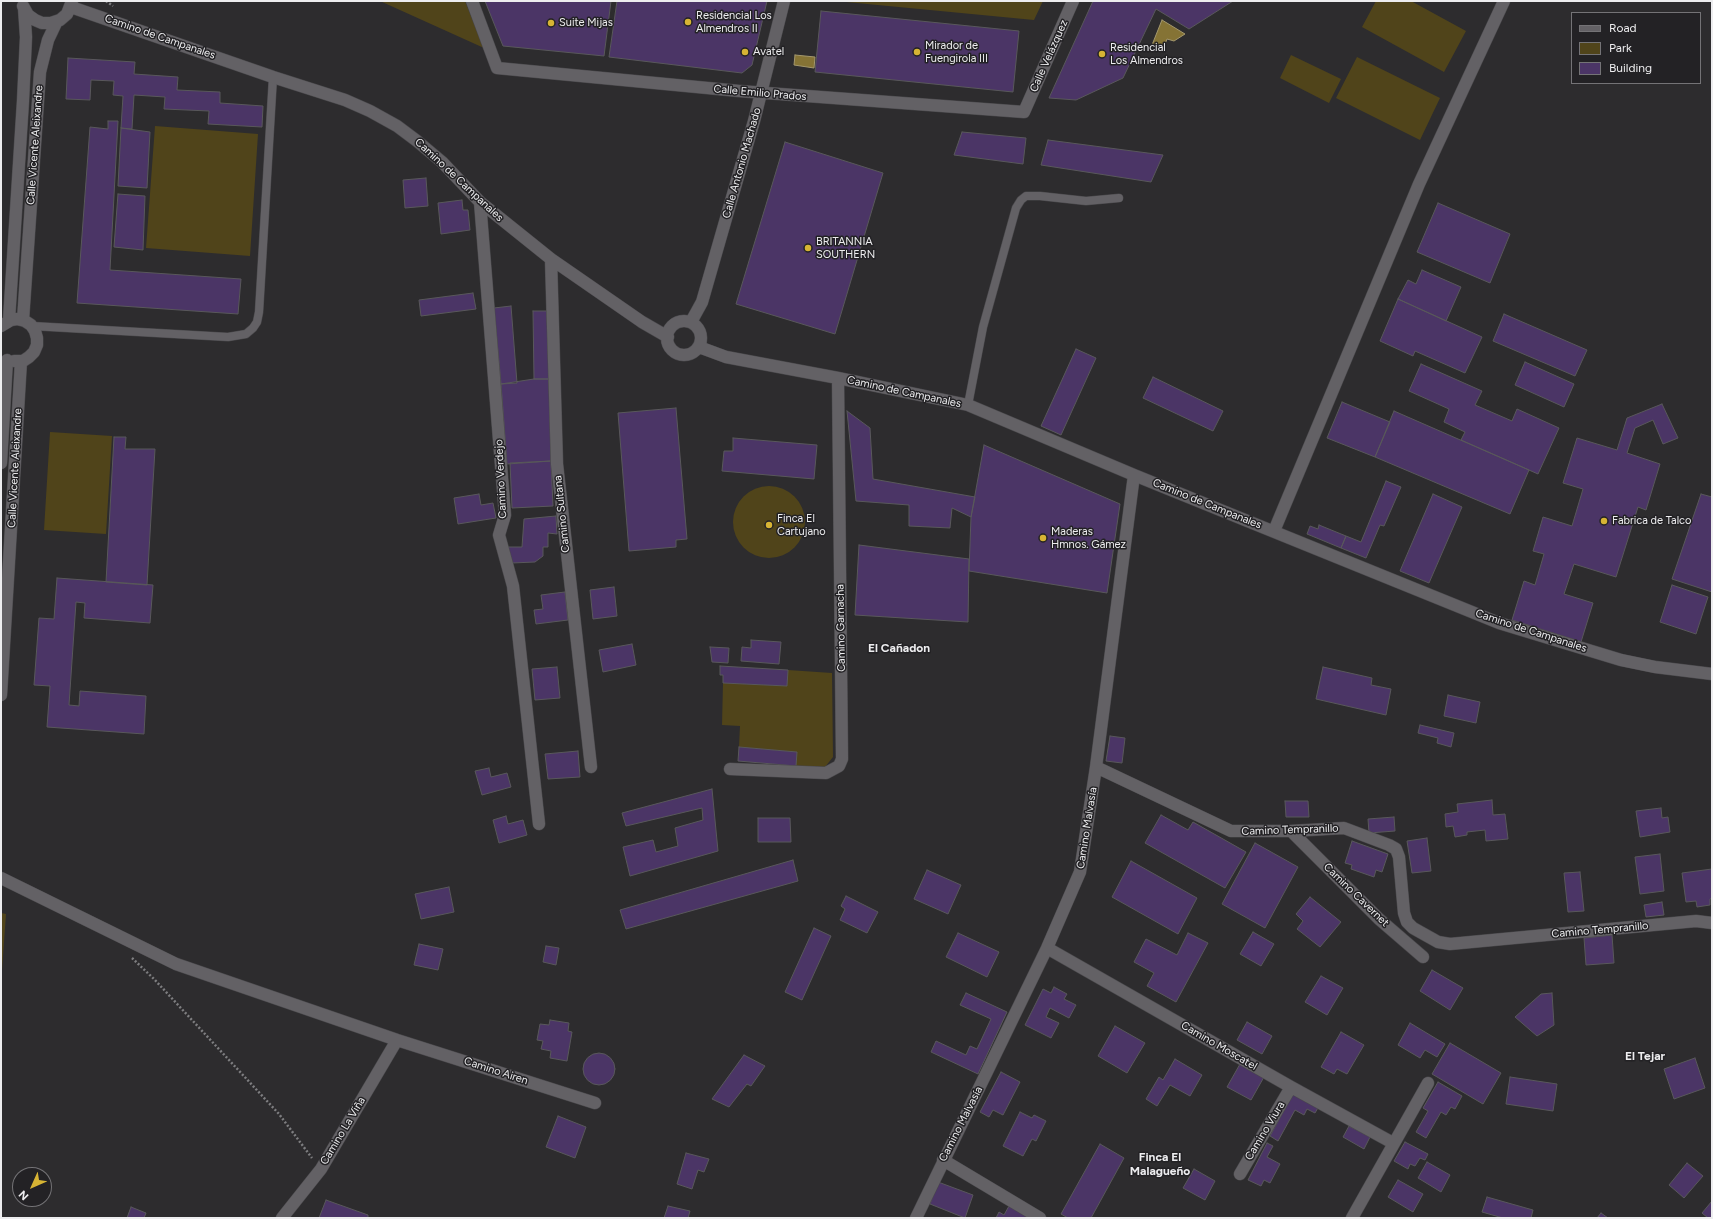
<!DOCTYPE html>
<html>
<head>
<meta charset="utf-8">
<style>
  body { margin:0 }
  #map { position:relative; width:1713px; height:1219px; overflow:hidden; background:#2d2c2e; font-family:Figtree,sans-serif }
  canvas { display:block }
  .frame { position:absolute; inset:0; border:2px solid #ededef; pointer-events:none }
  .legend { position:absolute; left:1571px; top:12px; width:130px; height:72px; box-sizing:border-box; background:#232225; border:1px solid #747376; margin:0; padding:5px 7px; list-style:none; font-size:12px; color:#ededef }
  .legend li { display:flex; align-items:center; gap:8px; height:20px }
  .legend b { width:20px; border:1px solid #747376 }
  .north { position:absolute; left:12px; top:1167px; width:40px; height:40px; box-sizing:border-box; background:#232225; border:1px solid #747376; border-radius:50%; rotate:225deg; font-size:11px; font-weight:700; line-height:16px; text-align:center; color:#ededef }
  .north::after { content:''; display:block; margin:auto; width:14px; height:18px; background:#d7b434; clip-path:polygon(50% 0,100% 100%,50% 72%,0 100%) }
</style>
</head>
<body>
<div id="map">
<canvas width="1713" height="1219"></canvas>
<div class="frame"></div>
<ul class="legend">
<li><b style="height:5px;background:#636165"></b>Road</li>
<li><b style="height:11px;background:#50441a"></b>Park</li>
<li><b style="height:11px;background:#4b3566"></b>Building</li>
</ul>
<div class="north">N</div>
</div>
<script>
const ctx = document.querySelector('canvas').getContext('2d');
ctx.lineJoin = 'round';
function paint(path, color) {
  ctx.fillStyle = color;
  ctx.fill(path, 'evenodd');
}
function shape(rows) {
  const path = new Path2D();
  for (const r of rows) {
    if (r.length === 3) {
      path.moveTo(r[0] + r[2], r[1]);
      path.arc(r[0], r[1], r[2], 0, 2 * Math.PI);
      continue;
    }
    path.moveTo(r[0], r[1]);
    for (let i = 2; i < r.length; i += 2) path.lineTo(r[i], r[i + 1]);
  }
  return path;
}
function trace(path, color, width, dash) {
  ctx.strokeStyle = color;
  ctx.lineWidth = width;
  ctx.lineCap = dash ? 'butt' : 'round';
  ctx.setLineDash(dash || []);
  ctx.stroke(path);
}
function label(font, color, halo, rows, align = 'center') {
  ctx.font = font + ' Figtree,sans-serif';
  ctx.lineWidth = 3;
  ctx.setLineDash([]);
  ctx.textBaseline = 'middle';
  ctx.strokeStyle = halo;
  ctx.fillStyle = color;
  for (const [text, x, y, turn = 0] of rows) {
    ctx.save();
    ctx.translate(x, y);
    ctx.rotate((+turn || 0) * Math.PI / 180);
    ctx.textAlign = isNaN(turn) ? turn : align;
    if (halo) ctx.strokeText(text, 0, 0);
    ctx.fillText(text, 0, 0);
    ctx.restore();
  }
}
paint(shape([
  [380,1,465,1,484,48],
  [836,1,1043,1,1034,20],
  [1376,1,1411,1,1466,31,1444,72,1362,27],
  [1291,55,1341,79,1329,103,1280,78],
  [1357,57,1440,98,1420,140,1336,98],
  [155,126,258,134,250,256,146,248],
  [50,432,112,436,106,534,44,530],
  [769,522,36],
  [788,670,832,673,833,757,825,767,796,766,796,752,739,747,740,726,722,725,723,683,787,686],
  [1,913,6,914,1,984]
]), '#50441a');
const water = shape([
  [1162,20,1185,34,1174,41,1167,39,1163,49,1152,45,1162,20],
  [795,55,815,57,814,68,794,65,795,55]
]);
paint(water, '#857335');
trace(water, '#a4986d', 1);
const building = shape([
  [485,1,611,1,604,56,503,46,485,1],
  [617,1,767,1,752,65,742,73,609,57,617,1],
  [1093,1,1233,1,1189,29,1156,9,1123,78,1076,100,1049,98,1093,1],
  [821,11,1019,31,1013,92,815,72,821,11],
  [68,58,135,62,134,74,178,77,177,90,220,92,220,103,263,106,262,127,208,124,209,111,164,109,165,97,134,95,132,129,121,128,123,96,113,95,114,81,91,80,90,100,66,99,68,58],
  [108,121,118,121,110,270,241,279,238,314,77,303,90,127,108,129,108,121],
  [121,128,150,132,147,188,118,186,121,128],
  [962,132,1026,138,1023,164,954,155,962,132],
  [1048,140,1163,155,1151,182,1041,165,1048,140],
  [785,142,883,173,835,334,736,304,785,142],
  [426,178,428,206,405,208,403,180,426,178],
  [118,194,145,196,143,250,114,247,118,194],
  [462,200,463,210,468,210,470,230,441,234,438,203,462,200],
  [1438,203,1510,234,1490,283,1417,252,1438,203],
  [1422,270,1461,287,1446,321,1398,299,1408,280,1416,284,1422,270],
  [473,293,476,309,421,316,419,300,473,293],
  [1398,299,1482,337,1465,373,1415,351,1413,356,1380,341,1398,299],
  [511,306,517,383,501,384,494,308,511,306],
  [533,311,547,311,549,379,534,379,533,311],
  [1504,314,1587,350,1575,376,1493,341,1504,314],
  [1076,349,1096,358,1061,435,1041,426,1076,349],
  [1525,362,1574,384,1564,407,1515,385,1525,362],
  [1421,364,1482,391,1475,405,1512,421,1517,409,1559,428,1538,474,1461,440,1465,432,1444,422,1449,409,1409,391,1421,364],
  [1153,377,1223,411,1213,431,1143,398,1153,377],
  [534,379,549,379,551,461,507,464,501,384,534,379],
  [1342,402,1390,422,1375,457,1327,438,1342,402],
  [1662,404,1678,438,1663,444,1653,420,1635,428,1627,453,1660,464,1646,510,1638,507,1616,577,1574,564,1564,594,1593,603,1581,642,1512,620,1524,581,1535,585,1544,554,1533,551,1543,517,1572,526,1583,489,1563,483,1577,438,1617,450,1627,418,1662,404],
  [676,408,687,539,676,540,676,547,629,551,618,413,676,408],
  [847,411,870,428,873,479,975,497,971,517,952,508,950,528,909,526,909,505,856,501,847,411],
  [1394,411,1529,470,1510,514,1375,457,1394,411],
  [114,437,126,437,125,449,155,449,147,585,106,582,114,437],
  [733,438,817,445,814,479,722,471,724,451,733,451,733,438],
  [984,445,1120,504,1107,593,969,571,971,517,984,445],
  [551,461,553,506,512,508,510,463,551,461],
  [1386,481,1401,487,1384,526,1380,525,1366,558,1341,548,1346,536,1361,542,1386,481],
  [479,494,481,505,493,503,496,518,458,524,454,498,479,494],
  [1433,494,1462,507,1429,583,1400,571,1433,494],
  [1701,494,1712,497,1712,592,1672,579,1701,494],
  [556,516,557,534,548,533,548,547,543,547,543,556,535,562,512,563,508,547,522,547,524,519,556,516],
  [1319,525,1346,536,1341,548,1307,534,1310,526,1318,529,1319,525],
  [859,545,969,559,968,622,855,615,859,545],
  [57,578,153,585,150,623,84,618,85,603,76,602,69,705,79,706,80,691,146,696,144,734,47,727,50,686,34,685,39,618,54,619,57,578],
  [1672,585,1708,597,1696,634,1660,622,1672,585],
  [614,587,617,616,593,619,590,590,614,587],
  [565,592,568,620,536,624,534,610,543,609,541,595,565,592],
  [751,640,781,642,779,664,741,661,742,647,751,648,751,640],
  [632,644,636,665,603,672,599,650,632,644],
  [710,647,729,648,728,663,712,662,710,647],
  [720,666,788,670,787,686,723,683,723,675,720,675,720,666],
  [557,667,560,698,535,700,532,669,557,667],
  [1323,667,1372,678,1371,685,1391,689,1386,715,1316,699,1323,667],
  [1448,695,1480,702,1476,723,1444,716,1448,695],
  [1420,725,1454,733,1451,747,1437,743,1438,738,1418,733,1420,725],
  [1110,736,1125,738,1122,763,1106,761,1110,736],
  [739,747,797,752,796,766,738,761,739,747],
  [578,751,580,777,548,779,545,754,578,751],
  [489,768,491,777,507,773,511,787,482,795,475,771,489,768],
  [712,789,718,851,630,876,623,847,653,840,656,852,678,846,675,828,703,820,702,808,626,826,622,813,712,789],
  [1492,800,1493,815,1505,814,1508,839,1486,841,1485,830,1467,832,1467,835,1455,837,1453,826,1446,827,1445,814,1458,812,1457,804,1492,800],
  [1285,801,1308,801,1309,817,1286,817,1285,801],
  [1661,808,1662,818,1668,817,1670,832,1640,837,1636,811,1661,808],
  [1161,815,1188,830,1193,822,1246,852,1225,888,1145,843,1161,815],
  [506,816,508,824,523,820,527,835,499,843,493,820,506,816],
  [1394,817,1395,831,1369,833,1368,819,1394,817],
  [758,818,790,818,791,842,758,842,758,818],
  [1427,838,1431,871,1412,873,1407,841,1427,838],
  [1352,841,1388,854,1382,872,1376,870,1374,877,1351,869,1352,865,1345,863,1352,841],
  [1255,843,1298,867,1265,928,1222,904,1255,843],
  [1660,854,1664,891,1640,894,1635,857,1660,854],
  [793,860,798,881,626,929,620,910,793,860],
  [1131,861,1197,898,1178,934,1112,897,1131,861],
  [1712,869,1712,898,1710,899,1710,905,1697,907,1696,901,1686,902,1682,873,1712,869],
  [927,870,961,885,948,914,914,899,927,870],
  [1580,872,1584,911,1568,912,1564,873,1580,872],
  [449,887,454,912,421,919,415,894,449,887],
  [846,896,878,912,867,933,840,920,845,909,841,906,846,896],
  [1310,897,1341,922,1320,947,1297,929,1303,921,1296,914,1310,897],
  [1662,902,1664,915,1646,917,1644,905,1662,902],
  [814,928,831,936,802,1000,785,992,814,928],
  [1253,932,1274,944,1261,966,1240,954,1253,932],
  [958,933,999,952,987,977,946,957,958,933],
  [1188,933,1208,943,1176,1002,1147,986,1154,973,1134,962,1146,939,1177,955,1188,933],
  [1612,935,1614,963,1586,965,1584,938,1612,935],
  [419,944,443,949,438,970,414,965,419,944],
  [546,946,559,948,556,965,543,962,546,946],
  [1432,970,1463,988,1450,1010,1420,991,1432,970],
  [1321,976,1343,988,1327,1015,1305,1002,1321,976],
  [1054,987,1067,994,1064,999,1076,1005,1069,1018,1050,1008,1046,1017,1059,1023,1051,1038,1025,1025,1043,989,1051,993,1054,987],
  [966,993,1007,1012,978,1074,931,1052,936,1041,966,1055,970,1046,977,1049,991,1019,960,1005,966,993],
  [1552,993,1554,1025,1537,1036,1515,1017,1541,994,1552,993],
  [550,1020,569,1023,568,1031,572,1032,567,1061,550,1058,551,1051,541,1049,543,1041,537,1040,540,1024,549,1025,550,1020],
  [1247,1022,1272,1036,1262,1054,1237,1040,1247,1022],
  [1410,1023,1445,1044,1437,1057,1425,1050,1420,1058,1398,1045,1410,1023],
  [1115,1026,1145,1043,1127,1073,1098,1056,1115,1026],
  [1341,1032,1364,1045,1347,1074,1337,1069,1334,1074,1321,1067,1341,1032],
  [1450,1043,1501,1073,1483,1104,1432,1074,1450,1043],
  [599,1069,16],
  [744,1055,765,1066,751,1086,747,1084,729,1107,712,1099,744,1055],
  [1695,1058,1705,1088,1674,1099,1664,1069,1695,1058],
  [1175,1059,1202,1075,1190,1096,1170,1085,1157,1106,1146,1099,1159,1077,1163,1080,1175,1059],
  [1240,1064,1264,1077,1251,1100,1227,1087,1240,1064],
  [1001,1072,1020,1082,1003,1115,993,1110,989,1117,980,1112,1001,1072],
  [1510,1077,1557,1084,1553,1111,1506,1104,1510,1077],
  [1438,1082,1462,1096,1455,1109,1451,1107,1446,1115,1441,1112,1426,1138,1416,1132,1428,1111,1423,1108,1438,1082],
  [1294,1092,1319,1106,1315,1113,1307,1109,1304,1115,1295,1110,1278,1141,1270,1136,1294,1092],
  [1020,1112,1032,1118,1034,1115,1046,1121,1036,1141,1032,1139,1023,1156,1003,1146,1020,1112],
  [558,1116,586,1127,575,1158,546,1147,558,1116],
  [1349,1126,1370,1137,1364,1149,1343,1137,1349,1126],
  [1405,1142,1428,1154,1425,1160,1420,1158,1415,1166,1410,1164,1408,1169,1394,1161,1405,1142],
  [1267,1143,1273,1146,1267,1157,1280,1164,1270,1183,1264,1180,1261,1186,1248,1180,1267,1143],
  [1100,1144,1124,1158,1091,1218,1068,1218,1061,1214,1100,1144],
  [686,1153,709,1159,704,1172,698,1170,692,1189,677,1184,686,1153],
  [1427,1162,1450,1175,1441,1192,1418,1178,1427,1162],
  [1687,1163,1703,1176,1684,1198,1669,1185,1687,1163],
  [1194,1169,1215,1181,1205,1200,1183,1188,1194,1169],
  [1398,1180,1423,1194,1413,1212,1388,1197,1398,1180],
  [938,1182,973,1195,965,1218,930,1204,938,1182],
  [1487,1197,1533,1210,1531,1218,1503,1218,1482,1212,1487,1197],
  [326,1200,368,1215,368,1218,319,1218,326,1200],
  [1712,1201,1712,1218,1708,1218,1702,1213,1712,1201],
  [668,1206,690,1211,688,1218,664,1218,668,1206],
  [1009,1206,1030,1218,996,1218,999,1212,1004,1215,1009,1206],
  [131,1207,146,1213,144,1218,127,1218,131,1207],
  [1601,1213,1608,1218,1597,1218,1601,1213]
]);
paint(building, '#4b3566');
trace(building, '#59585b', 1);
const lane = shape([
  [32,326,228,337,246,334,253,328,257,322,259,312,273,77],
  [968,405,983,327,1016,208,1021,200,1026,196,1040,196,1086,201,1119,198]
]);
const street = shape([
  [472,1,497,68,739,91,1024,112,1073,1],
  [23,6,28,15,35,20,42,23,51,23,60,20,67,14,72,1],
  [71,7,273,77,345,100,370,111,397,126,417,141,442,162,480,202,551,259,642,322,668,337],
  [480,202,505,515,499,535,513,586,539,824],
  [551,259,557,464,591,767],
  [9,320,23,101,26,37,24,8],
  [23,320,40,72,48,40,57,21],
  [684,338,17],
  [691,322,702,302,754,121,784,1],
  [1,326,11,320,17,319,25,321,31,325,35,331,37,338,37,345,34,352,29,357,23,361,14,361],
  [699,347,726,357,838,378,968,405,1134,475,1499,623,1621,660,1655,667,1712,674],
  [1,463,7,360],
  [1274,531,1419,184,1504,1],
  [1,695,21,361],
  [1096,767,1231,831,1291,831,1344,828,1389,845,1396,849,1399,857,1404,913,1407,922,1413,928,1438,942,1450,944,1696,921,1712,923],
  [730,769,826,773,839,766,842,759,838,378],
  [1291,831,1379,919,1423,957],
  [1,878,176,964,397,1040,595,1103],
  [1047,948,1291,1087,1393,1143],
  [943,1160,1040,1218],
  [1240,1174,1291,1087],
  [282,1218,321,1169,397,1040],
  [916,1218,1047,948,1080,872,1096,767,1134,475],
  [1352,1218,1428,1083]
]);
trace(lane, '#49484b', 9);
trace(street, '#49484b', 13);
trace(shape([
  [106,1,113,6],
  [132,958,154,979,279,1114,312,1158]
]), '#7e7e80', 2.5, [2, 2]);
trace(lane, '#636165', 8);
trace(street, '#636165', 12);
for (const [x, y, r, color] of [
  [688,22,4,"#d7b434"],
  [551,23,4,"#d7b434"],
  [745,52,4,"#d7b434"],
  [917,52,4,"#d7b434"],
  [1102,54,4,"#d7b434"],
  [808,248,4,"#d7b434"],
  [1604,521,4,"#d7b434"],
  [769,525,4,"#d7b434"],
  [1043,538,4,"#d7b434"]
]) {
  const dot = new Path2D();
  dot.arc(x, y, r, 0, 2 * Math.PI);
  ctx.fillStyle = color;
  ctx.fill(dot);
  trace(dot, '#232225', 1.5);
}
label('11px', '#ededef', '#232225', [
  ["Residencial Los",696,16],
  ["Almendros II",696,29],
  ["Suite Mijas",559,23],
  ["Mirador de",925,46],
  ["Fuengirola III",925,59],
  ["Residencial",1110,48],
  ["Los Almendros",1110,61],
  ["Avatel",753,52],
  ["BRITANNIA",816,242],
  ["SOUTHERN",816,255],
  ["Finca El",777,519],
  ["Cartujano",777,532],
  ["Fabrica de Talco",1612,521],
  ["Maderas",1051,532],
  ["Hmnos. Gámez",1051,545]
], 'left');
label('11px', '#ededef', '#232225', [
  ["Camino de Campanales",160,37,19],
  ["Calle Velázquez",1049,56,-66],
  ["Calle Emilio Prados",760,93,5],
  ["Calle Vicente Aleixandre",35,145,-86],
  ["Calle Antonio Machado",742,163,-74],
  ["Camino de Campanales",459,180,43],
  ["Camino de Campanales",904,392,12],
  ["Calle Vicente Aleixandre",15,468,-87],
  ["Camino Verdejo",501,479,-93],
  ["Camino de Campanales",1207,504,22],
  ["Camino Sultana",562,514,-96],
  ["Camino Garnacha",841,628,-91],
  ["Camino de Campanales",1531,631,18],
  ["Camino Malvasía",1087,828,-81],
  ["Camino Tempranillo",1290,830,-2],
  ["Camino Cavernet",1356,895,44],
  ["Camino Tempranillo",1600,930,-5],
  ["Camino Moscatel",1219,1046,30],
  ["Camino Airen",496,1071,18],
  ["Camino Malvasía",961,1124,-63],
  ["Camino La Viña",343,1131,-59],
  ["Camino Viura",1265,1131,-59]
]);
label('bold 12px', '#ededef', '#232225', [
  ["El Cañadon",899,648],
  ["El Tejar",1645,1056],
  ["Finca El",1160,1157],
  ["Malagueño",1160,1171]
]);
</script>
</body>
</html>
